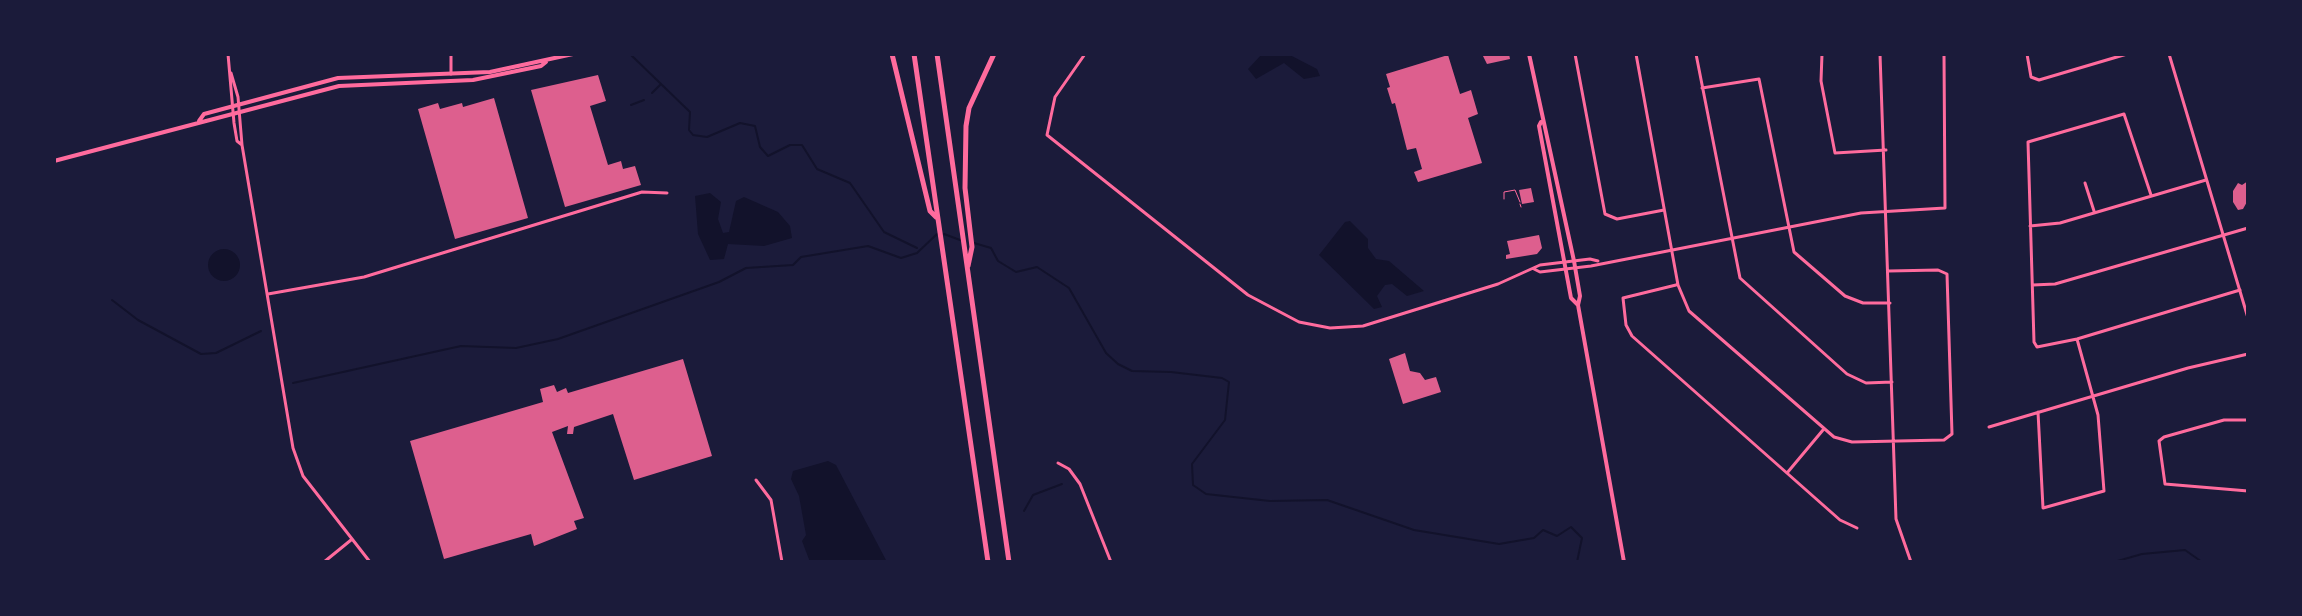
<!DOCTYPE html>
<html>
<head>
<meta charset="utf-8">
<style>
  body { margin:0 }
  #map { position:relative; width:2302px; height:616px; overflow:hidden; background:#1b1b3a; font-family:Georgia,serif }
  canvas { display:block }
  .frame { position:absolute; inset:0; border:56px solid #1b1b3a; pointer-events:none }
</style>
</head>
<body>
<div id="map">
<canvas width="2302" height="616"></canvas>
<div class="frame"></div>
</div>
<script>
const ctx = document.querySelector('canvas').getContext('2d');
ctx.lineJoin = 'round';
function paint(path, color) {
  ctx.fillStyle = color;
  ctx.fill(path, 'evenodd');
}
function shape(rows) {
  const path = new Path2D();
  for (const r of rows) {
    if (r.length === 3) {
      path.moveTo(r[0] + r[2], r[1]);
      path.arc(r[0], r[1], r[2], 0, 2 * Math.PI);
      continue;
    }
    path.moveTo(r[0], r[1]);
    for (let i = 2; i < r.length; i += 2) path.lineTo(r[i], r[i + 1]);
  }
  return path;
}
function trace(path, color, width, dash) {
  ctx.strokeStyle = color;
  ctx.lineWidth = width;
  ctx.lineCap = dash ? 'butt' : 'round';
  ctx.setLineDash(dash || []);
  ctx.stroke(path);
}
paint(shape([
  [1262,54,1288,54,1317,69,1320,76,1304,79,1284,63,1256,79,1248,69],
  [710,193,721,202,718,219,723,233,729,232,736,201,744,197,778,212,790,226,792,238,764,246,728,244,724,259,710,260,698,234,695,196],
  [1350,221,1368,239,1368,248,1376,259,1389,261,1424,291,1407,296,1392,284,1385,285,1377,296,1382,307,1374,309,1319,255,1345,222],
  [224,265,16],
  [828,461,836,465,887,562,810,562,802,541,806,535,799,496,791,479,793,471]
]), '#12122b');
trace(shape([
  [630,54,690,112,689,130,693,135,707,137,740,123,755,126,760,147,768,156,790,145,802,145,817,169,850,183,884,232,917,248],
  [652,93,661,84],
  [631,105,644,100],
  [944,234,960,240],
  [974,243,991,248,998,261,1016,272,1037,267,1069,288,1106,353,1118,364,1132,371,1171,372,1222,378,1229,382,1225,420,1192,464,1193,485,1206,494,1270,501,1327,500,1414,530,1499,544,1534,538,1543,530,1557,536,1571,527,1582,538,1577,562],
  [112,300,138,320,201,354,216,353,261,331],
  [293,383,461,346,516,348,558,339,719,282,746,268,793,265,801,257,868,246,901,258,917,253,937,234],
  [1024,511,1033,495,1062,484],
  [2114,562,2142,554,2185,550,2202,562]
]), '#12122b', 2);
paint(shape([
  [1482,54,1509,54,1510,59,1487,64],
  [1448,55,1460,94,1471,90,1478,114,1468,118,1482,163,1418,182,1414,172,1422,169,1416,148,1407,150,1395,103,1392,104,1387,88,1390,87,1386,74],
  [598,75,606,101,590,106,608,165,621,161,623,169,635,166,641,185,565,207,531,90],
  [494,98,528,218,455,239,418,109,438,103,440,109,462,103,463,107],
  [2248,181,2248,200,2243,209,2238,210,2233,202,2233,191,2238,183,2242,185],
  [1531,188,1534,202,1522,204,1519,190],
  [1539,235,1542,248,1537,254,1506,259,1506,255,1510,254,1507,241],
  [1405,353,1410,371,1420,373,1425,380,1436,377,1441,392,1403,404,1389,359],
  [683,359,712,456,634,480,613,414,574,427,573,434,567,434,568,426,552,432,584,518,574,521,577,529,534,546,531,534,444,559,410,441,543,402,540,389,554,385,557,392,566,388,568,393]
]), '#dd5f8e');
trace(shape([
  [1504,199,1504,192,1515,190,1520,202],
  [1520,204,1521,207]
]), '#ff6b9d', 1);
trace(shape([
  [451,54,451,74],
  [1085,54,1055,97,1047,135,1248,295,1299,322,1330,328,1363,326,1498,284,1540,265,1590,259,1598,261],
  [1575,54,1605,214,1617,219,1664,210],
  [1636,54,1678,285,1689,311,1834,437,1852,442,1944,440,1952,434,1947,274,1938,270,1889,271],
  [1696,54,1740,278,1847,374,1866,383,1892,382],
  [1822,54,1821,81,1835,153,1886,150],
  [1880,54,1896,519,1911,562],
  [2027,54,2031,77,2039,80,2127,54],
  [1702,88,1759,79,1794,252,1845,296,1863,303,1890,303],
  [2085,183,2094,211],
  [2151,195,2124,114,2028,142,2034,342,2037,347,2077,339,2240,290],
  [2030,226,2060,223,2206,180],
  [1534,269,1540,272,1591,266,1861,213,1945,208,1944,54],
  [1676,285,1623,298,1626,325,1632,336,1840,520,1857,528],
  [2033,285,2055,284,2248,228],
  [268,294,364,277,642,192,667,193],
  [2038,412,2043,508,2104,491,2098,415,2077,339],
  [2248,420,2224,420,2164,437,2159,441,2165,484,2248,491],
  [1989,427,2188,368,2248,354],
  [1058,463,1069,469,1080,484,1111,562],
  [1787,473,1823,430],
  [756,480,771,500,782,562],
  [324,562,351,540]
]), '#ff6b9d', 3);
trace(shape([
  [228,54,234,123,237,141,242,145],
  [2169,54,2248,318],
  [231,73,238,97,242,145,293,448,303,476,370,562]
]), '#ff6b9d', 3);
trace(shape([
  [199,121,204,114,338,78,490,72,573,54],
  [54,161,339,86,473,80,541,66,546,62]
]), '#ff6b9d', 4);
trace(shape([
  [1529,54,1574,261,1580,296,1578,305,1624,562],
  [1541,122,1539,126,1571,298,1578,305]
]), '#ff6b9d', 4);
trace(shape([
  [892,54,930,211,936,217],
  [914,54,988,562],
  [937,54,1009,562],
  [968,266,972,247,965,188,966,126,969,108,994,54]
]), '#ff6b9d', 5);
</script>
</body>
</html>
